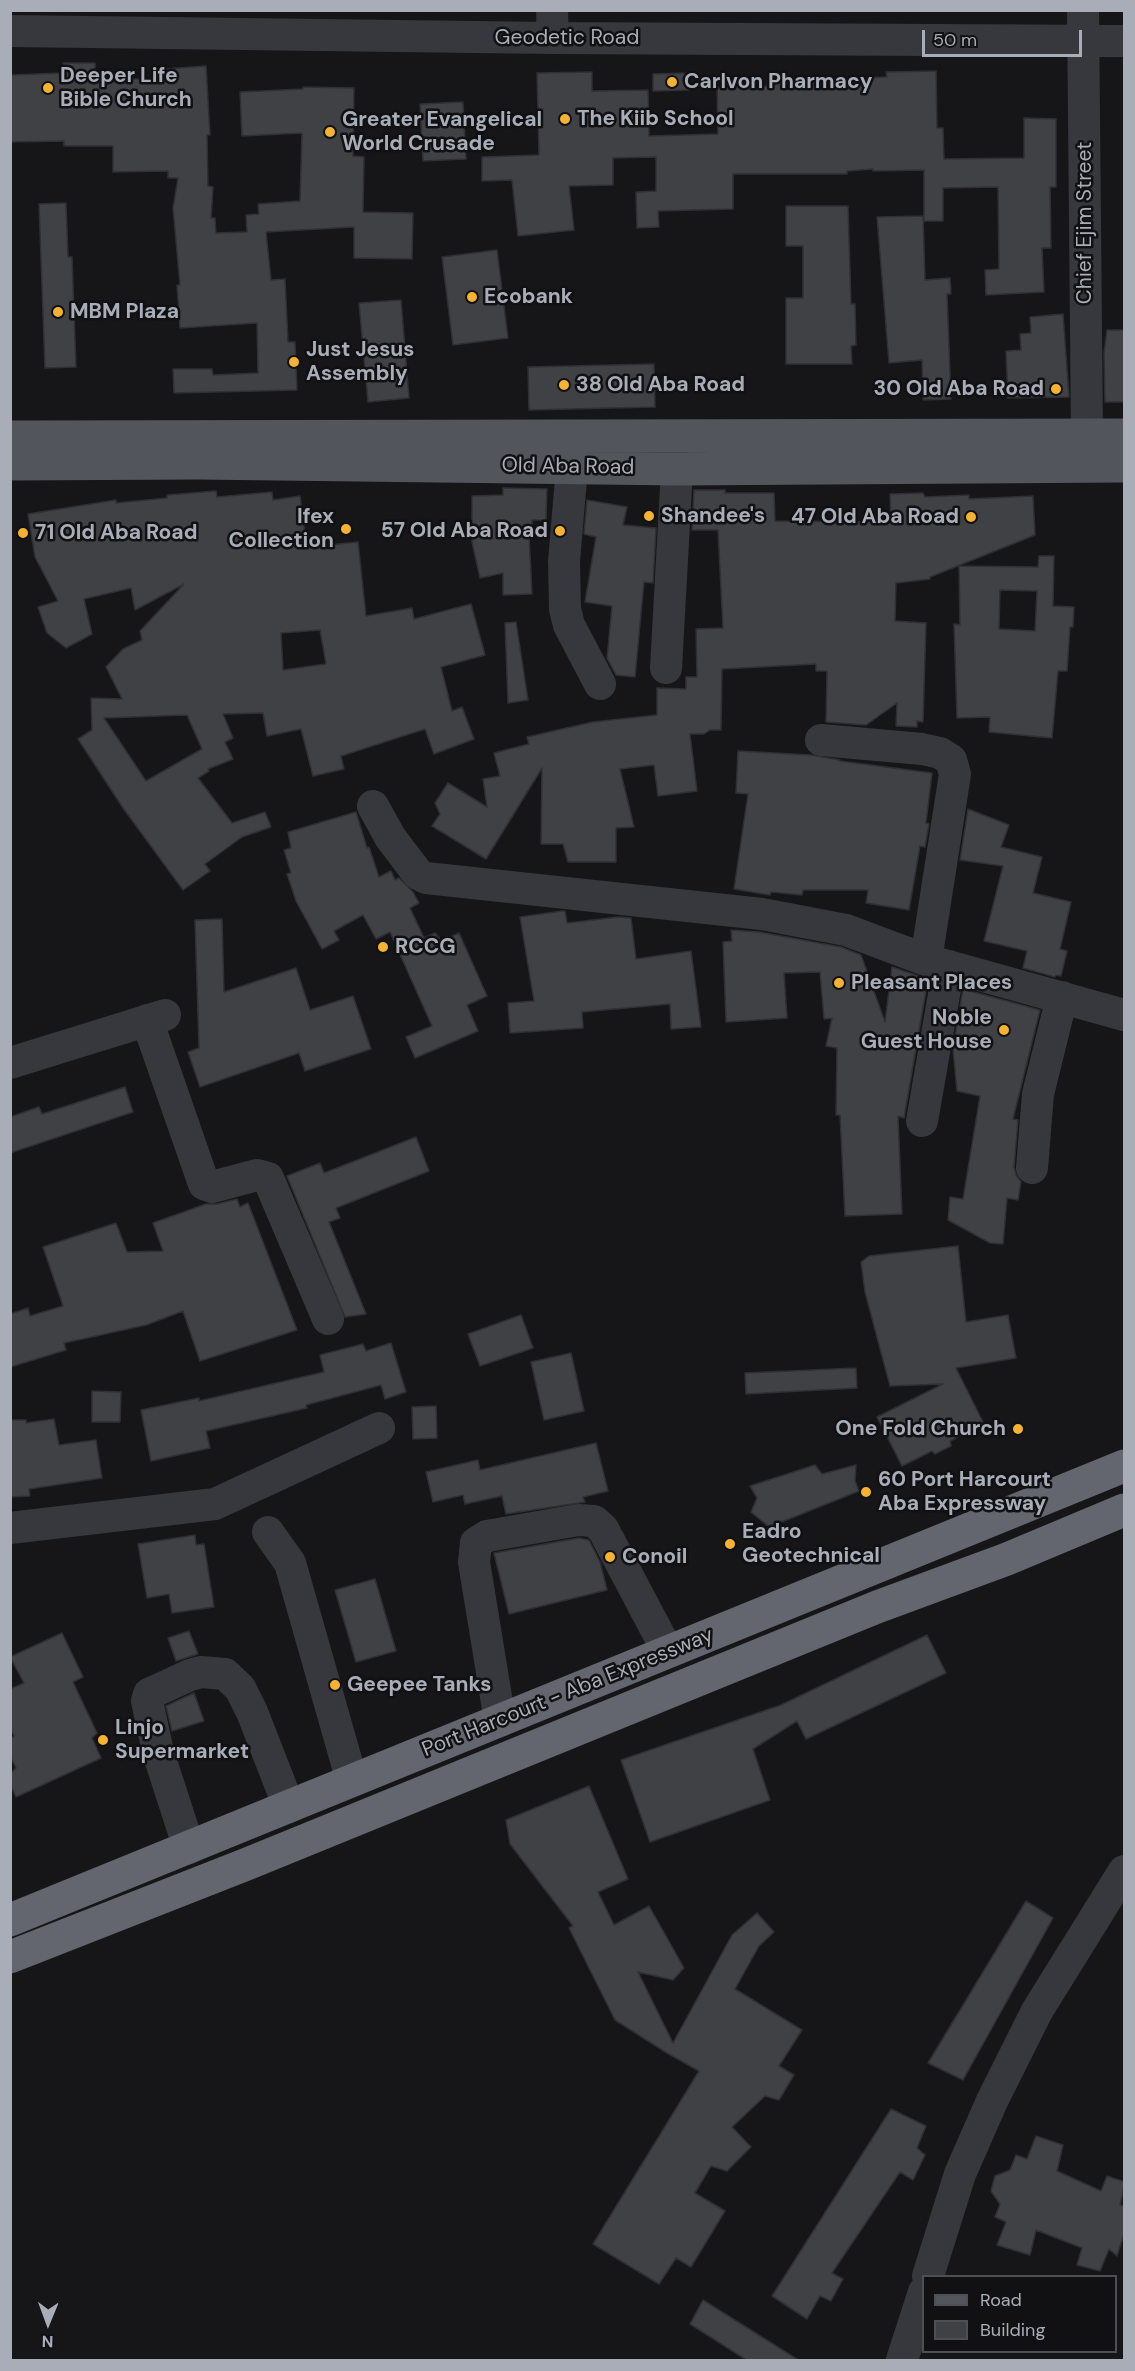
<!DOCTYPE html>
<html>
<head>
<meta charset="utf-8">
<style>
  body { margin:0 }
  #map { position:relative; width:1135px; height:2371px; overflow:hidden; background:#161618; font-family:"DM Sans",sans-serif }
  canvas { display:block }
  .frame { position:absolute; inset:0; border:12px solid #a8adb8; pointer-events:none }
  .legend { position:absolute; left:922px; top:2275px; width:195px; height:78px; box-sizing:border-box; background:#111113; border:2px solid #4d4f55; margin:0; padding:8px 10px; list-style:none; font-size:18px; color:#a8adb8 }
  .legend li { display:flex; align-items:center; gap:12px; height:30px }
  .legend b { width:30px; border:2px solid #4d4f55 }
  .north { position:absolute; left:18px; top:2293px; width:60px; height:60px; -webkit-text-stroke:4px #111113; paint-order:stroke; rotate:181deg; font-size:16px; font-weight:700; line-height:24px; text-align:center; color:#a8adb8 }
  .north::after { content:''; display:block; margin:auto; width:21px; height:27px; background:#a8adb8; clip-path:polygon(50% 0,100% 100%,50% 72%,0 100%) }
  .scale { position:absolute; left:922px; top:30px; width:160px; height:27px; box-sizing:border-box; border:3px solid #a8adb8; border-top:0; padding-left:8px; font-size:18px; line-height:21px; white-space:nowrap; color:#a8adb8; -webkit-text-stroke:4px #111113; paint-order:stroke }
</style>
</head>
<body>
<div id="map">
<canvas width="1135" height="2371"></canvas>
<div class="frame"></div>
<ul class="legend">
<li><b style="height:8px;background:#53555c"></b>Road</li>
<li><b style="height:16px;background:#404145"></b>Building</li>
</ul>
<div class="north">N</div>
<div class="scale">50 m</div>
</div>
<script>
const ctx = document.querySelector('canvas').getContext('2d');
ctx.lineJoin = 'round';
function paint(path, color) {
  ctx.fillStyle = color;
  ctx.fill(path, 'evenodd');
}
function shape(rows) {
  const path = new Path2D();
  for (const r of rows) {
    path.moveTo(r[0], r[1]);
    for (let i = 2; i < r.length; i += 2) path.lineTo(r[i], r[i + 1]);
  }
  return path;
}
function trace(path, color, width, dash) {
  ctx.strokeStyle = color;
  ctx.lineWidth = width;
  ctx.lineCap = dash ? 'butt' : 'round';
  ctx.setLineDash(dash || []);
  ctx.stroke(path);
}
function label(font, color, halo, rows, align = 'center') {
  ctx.font = font + ' "DM Sans",sans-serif';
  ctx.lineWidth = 5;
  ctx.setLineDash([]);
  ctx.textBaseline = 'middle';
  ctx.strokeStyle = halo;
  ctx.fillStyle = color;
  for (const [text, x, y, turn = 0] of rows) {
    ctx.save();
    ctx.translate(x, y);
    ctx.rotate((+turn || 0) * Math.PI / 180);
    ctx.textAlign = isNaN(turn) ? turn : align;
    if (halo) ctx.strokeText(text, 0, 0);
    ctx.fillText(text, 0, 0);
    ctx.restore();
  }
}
const building = shape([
  [63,63,95,63,95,79,165,79,165,69,206,66,210,135,207,135,208,186,213,187,211,218,215,218,216,233,247,232,246,215,259,214,258,204,300,201,302,133,242,136,240,92,303,89,303,87,354,88,353,156,364,157,363,212,413,213,412,259,354,258,354,227,266,232,271,280,285,279,288,342,295,342,297,390,174,393,173,369,212,369,213,375,258,373,257,323,180,328,177,285,180,285,173,208,178,178,168,178,168,171,113,172,113,146,64,146,64,141,10,142,10,75,63,73,63,63],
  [936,71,937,128,943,128,944,159,1024,158,1024,118,1056,119,1056,187,1050,187,1051,248,1042,248,1044,292,986,295,985,270,999,269,998,187,943,188,943,221,924,221,924,170,873,171,873,169,847,171,847,174,733,174,733,209,658,211,659,227,637,228,636,192,656,191,656,157,613,158,613,185,569,186,574,230,518,236,512,180,482,181,482,157,539,155,537,73,592,72,592,91,648,90,649,136,718,134,717,87,774,86,774,83,836,82,836,78,887,77,886,72,936,71],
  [688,73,689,90,653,91,653,74,688,73],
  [463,102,466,159,423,161,420,104,463,102],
  [66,203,68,257,72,257,76,367,45,368,39,204,66,203],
  [786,206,848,206,851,304,855,304,856,345,851,346,852,364,786,364,786,298,803,298,803,246,786,246,786,206],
  [923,216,925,280,950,278,951,294,947,294,951,399,923,400,922,360,889,363,877,217,923,216],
  [497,250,508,338,453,345,442,257,497,250],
  [401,300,409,398,368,402,359,303,401,300],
  [1063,314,1069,397,1008,398,1006,351,1021,350,1020,334,1031,333,1030,317,1063,314],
  [1107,330,1125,330,1125,402,1105,402,1104,353,1107,330],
  [654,364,655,407,529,410,528,367,654,364],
  [503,488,547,489,546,520,532,520,532,534,529,534,532,594,503,595,503,573,480,578,472,542,472,496,503,495,503,488],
  [694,490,725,490,725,493,774,493,775,521,891,522,890,494,923,493,925,497,969,495,969,499,1033,496,1035,535,930,577,930,579,896,583,895,621,926,623,923,722,917,721,917,727,896,726,897,703,866,725,826,722,827,671,816,671,816,664,722,669,721,730,710,730,704,734,690,734,697,791,658,796,654,765,620,769,634,827,616,828,616,862,568,862,563,844,541,844,542,768,486,859,432,826,440,814,435,803,448,783,487,807,483,779,500,776,494,753,529,744,527,737,593,722,657,715,657,688,686,689,686,677,697,677,696,629,723,628,718,530,692,530,694,490],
  [216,491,217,497,272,492,273,500,300,496,307,547,358,542,366,616,412,608,414,619,471,604,485,655,441,667,452,711,462,707,474,739,434,754,425,729,341,756,344,769,313,776,301,729,267,736,263,713,223,714,233,738,225,742,233,759,208,769,209,771,198,778,232,823,265,812,271,827,242,837,205,864,210,871,183,890,123,808,78,739,92,730,91,698,122,699,106,667,123,649,142,640,140,631,184,584,135,610,131,588,84,599,92,634,66,648,47,633,38,607,58,601,35,557,28,514,116,500,116,503,167,498,167,495,216,491],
  [320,630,326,664,283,670,281,633,320,630],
  [187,715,202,749,146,781,104,718,187,715],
  [587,500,627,507,623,525,656,528,653,583,644,582,635,677,616,675,607,658,612,606,585,602,596,537,584,534,587,500],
  [1039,556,1054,556,1053,606,1074,607,1073,627,1070,627,1067,671,1058,671,1052,738,989,732,990,717,957,718,954,624,960,625,959,566,1038,567,1039,556],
  [1000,590,1037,591,1035,631,999,629,1000,590],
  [516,622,528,700,508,703,505,623,516,622],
  [738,751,811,755,840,760,840,761,932,773,926,823,929,824,925,847,920,846,909,910,866,903,868,890,803,890,802,895,771,892,770,895,734,889,748,794,736,793,738,751],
  [968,809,1009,825,1001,847,1042,857,1033,893,1071,902,1060,949,1067,951,1061,976,1056,975,1055,977,1023,968,1027,951,984,941,1003,866,960,860,968,809],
  [356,812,367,848,369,847,379,877,391,871,395,880,399,878,413,892,419,903,410,908,424,938,435,933,442,941,459,933,487,996,467,1005,478,1031,415,1058,406,1037,432,1026,390,932,376,939,363,915,334,931,339,940,322,949,296,901,287,874,291,873,284,850,291,848,288,832,356,812],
  [562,911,565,911,567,923,619,917,631,918,636,959,691,951,701,1027,671,1029,670,1004,582,1012,583,1028,510,1033,508,1003,534,1001,520,917,562,911],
  [222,919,224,992,296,968,310,1010,353,996,371,1049,305,1071,299,1053,200,1087,188,1052,199,1048,195,920,222,919],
  [731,930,759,932,841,947,861,955,885,1022,892,967,928,979,904,1118,898,1116,902,1214,845,1216,840,1115,836,1115,837,1048,826,1046,832,1018,824,1019,820,972,784,973,787,1018,726,1022,723,942,732,941,731,930],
  [963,989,1040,1010,1013,1119,1018,1120,1014,1167,1016,1175,1021,1182,1018,1200,1007,1198,1003,1244,990,1243,948,1220,950,1197,963,1199,980,1096,957,1091,953,1049,963,989],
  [125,1087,133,1112,10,1153,10,1117,39,1107,42,1114,125,1087],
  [416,1137,429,1171,336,1208,340,1218,329,1222,366,1314,345,1317,287,1176,320,1163,324,1173,416,1137],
  [237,1199,240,1207,248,1203,297,1330,200,1361,183,1311,146,1325,64,1343,66,1350,10,1367,10,1314,28,1308,30,1316,63,1306,43,1247,116,1223,127,1252,163,1251,153,1223,206,1204,217,1204,237,1199],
  [958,1246,966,1322,1008,1315,1016,1358,956,1368,984,1424,950,1441,951,1446,935,1454,932,1451,902,1466,877,1417,943,1384,890,1386,865,1292,861,1262,869,1256,958,1246],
  [521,1315,533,1348,480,1366,468,1334,521,1315],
  [391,1343,406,1392,385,1399,381,1385,306,1405,307,1408,206,1431,210,1448,151,1461,141,1410,199,1398,199,1401,324,1372,320,1355,363,1344,366,1351,391,1343],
  [571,1353,584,1411,544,1420,531,1362,571,1353],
  [856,1368,857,1388,746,1394,745,1373,856,1368],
  [92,1391,121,1392,120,1422,92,1422,92,1391],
  [436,1406,437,1438,413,1439,412,1407,436,1406],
  [54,1419,59,1445,96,1440,102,1478,29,1489,30,1496,10,1497,10,1420,26,1420,26,1423,54,1419],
  [596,1443,608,1491,583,1497,585,1502,506,1514,502,1496,465,1504,463,1495,433,1502,426,1472,478,1460,480,1470,596,1443],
  [815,1465,822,1474,856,1465,855,1481,859,1491,769,1527,751,1512,757,1498,750,1486,815,1465],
  [195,1535,196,1545,204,1544,214,1607,172,1613,169,1594,147,1598,138,1544,195,1535],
  [579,1538,589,1540,600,1562,607,1590,509,1614,494,1553,579,1538],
  [375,1579,396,1651,356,1662,335,1590,375,1579],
  [189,1631,198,1654,176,1661,168,1638,189,1631],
  [62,1633,83,1677,73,1682,97,1733,92,1738,101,1758,16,1797,10,1784,10,1774,16,1768,10,1756,10,1739,14,1736,10,1728,10,1689,24,1683,10,1657,62,1633],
  [927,1635,946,1673,806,1739,797,1721,753,1749,770,1800,650,1842,621,1760,781,1705,927,1635],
  [194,1693,204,1721,172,1731,166,1706,194,1693],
  [589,1786,628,1879,598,1892,614,1925,649,1906,684,1968,673,1980,638,1972,673,2043,732,1935,757,1913,774,1932,759,1946,735,1989,802,2030,779,2066,794,2075,779,2100,765,2096,732,2127,751,2147,727,2171,711,2166,695,2193,725,2211,691,2267,676,2258,659,2284,593,2244,699,2071,667,2053,615,2020,569,1928,573,1926,510,1844,506,1820,589,1786],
  [1026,1901,1053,1918,963,2080,928,2063,1026,1901],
  [891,2109,926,2126,917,2148,925,2155,913,2180,900,2172,832,2273,843,2279,831,2301,820,2296,807,2319,772,2296,891,2109],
  [1036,2136,1063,2145,1057,2171,1101,2191,1107,2176,1125,2182,1120,2205,1125,2206,1125,2230,1117,2256,1109,2249,1100,2271,1077,2265,1082,2248,1036,2230,1030,2255,997,2245,1006,2222,995,2217,1000,2204,991,2191,995,2176,1010,2170,1016,2155,1027,2159,1036,2136],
  [703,2300,800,2361,748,2361,690,2324,703,2300]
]);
paint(building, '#404145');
trace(building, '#303034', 1.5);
trace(shape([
  [552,10,553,38],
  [1083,10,1087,435],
  [10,31,553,38,1124,41],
  [572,467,564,561,565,609,569,625,600,684],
  [666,668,677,469],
  [821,740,922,749,940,753,951,760,955,774,926,960],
  [373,806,390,837,418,874,426,878,762,914,846,930,926,960,1124,1015],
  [147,1020,204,1184,212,1187,257,1175,268,1178,328,1319],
  [10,1063,165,1015],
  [922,1121,949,966],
  [1032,1168,1038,1094,1062,997],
  [10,1528,215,1504,379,1428],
  [268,1532,290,1563,352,1781],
  [500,1721,474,1562,476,1543,487,1536,578,1520,594,1521,603,1529,668,1652],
  [189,1848,158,1752,147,1701,149,1694,190,1675,201,1672,225,1674,240,1688,252,1712,289,1807],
  [928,2276,960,2174,992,2101,1037,2011,1124,1871],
  [902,2360,924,2292]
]), '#37383d', 32);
trace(shape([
  [10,437,1124,435],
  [10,464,198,463,677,469,1124,466]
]), '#53555c', 33);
trace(shape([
  [10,1920,1124,1466],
  [10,1957,247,1864,877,1607,1007,1559,1124,1510]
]), '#63666e', 33);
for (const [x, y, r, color] of [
  [672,82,6,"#f5b331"],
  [48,88,6,"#f5b331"],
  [565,119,6,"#f5b331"],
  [330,132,6,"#f5b331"],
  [472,297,6,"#f5b331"],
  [58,312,6,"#f5b331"],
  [294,362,6,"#f5b331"],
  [564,385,6,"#f5b331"],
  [1056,389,6,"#f5b331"],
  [649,516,6,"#f5b331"],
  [971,517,6,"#f5b331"],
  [346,529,6,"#f5b331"],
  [560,531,6,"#f5b331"],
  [23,533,6,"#f5b331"],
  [383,947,6,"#f5b331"],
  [839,983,6,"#f5b331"],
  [1004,1030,6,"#f5b331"],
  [1018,1429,6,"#f5b331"],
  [866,1492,6,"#f5b331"],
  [730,1544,6,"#f5b331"],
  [610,1557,6,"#f5b331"],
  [335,1685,6,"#f5b331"],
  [103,1740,6,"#f5b331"]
]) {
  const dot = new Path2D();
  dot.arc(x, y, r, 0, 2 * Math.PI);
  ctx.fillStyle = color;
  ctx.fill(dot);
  trace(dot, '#111113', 2);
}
label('21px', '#a8adb8', '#111113', [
  ["Geodetic Road",567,38],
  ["Chief Ejim Street",1085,223,-90],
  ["Old Aba Road",568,467,1],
  ["Port Harcourt - Aba Expressway",568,1693,-22]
]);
label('bold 21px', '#a8adb8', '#111113', [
  ["Deeper Life",60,76],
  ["Bible Church",60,100],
  ["Carlvon Pharmacy",684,82],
  ["The Kiib School",577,119],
  ["Greater Evangelical",342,120],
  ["World Crusade",342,144],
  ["Ecobank",484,297],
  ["MBM Plaza",70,312],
  ["Just Jesus",306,350],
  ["Assembly",306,374],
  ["38 Old Aba Road",576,385],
  ["30 Old Aba Road",1044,389,"right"],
  ["Shandee's",661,516],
  ["Ifex",334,517,"right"],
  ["Collection",334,541,"right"],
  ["47 Old Aba Road",959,517,"right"],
  ["57 Old Aba Road",548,531,"right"],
  ["71 Old Aba Road",35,533],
  ["RCCG",395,947],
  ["Pleasant Places",851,983],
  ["Noble",992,1018,"right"],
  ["Guest House",992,1042,"right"],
  ["One Fold Church",1006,1429,"right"],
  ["60 Port Harcourt",878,1480],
  ["Aba Expressway",878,1504],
  ["Eadro",742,1532],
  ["Geotechnical",742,1556],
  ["Conoil",622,1557],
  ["Geepee Tanks",347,1685],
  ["Linjo",115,1728],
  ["Supermarket",115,1752]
], 'left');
</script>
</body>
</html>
